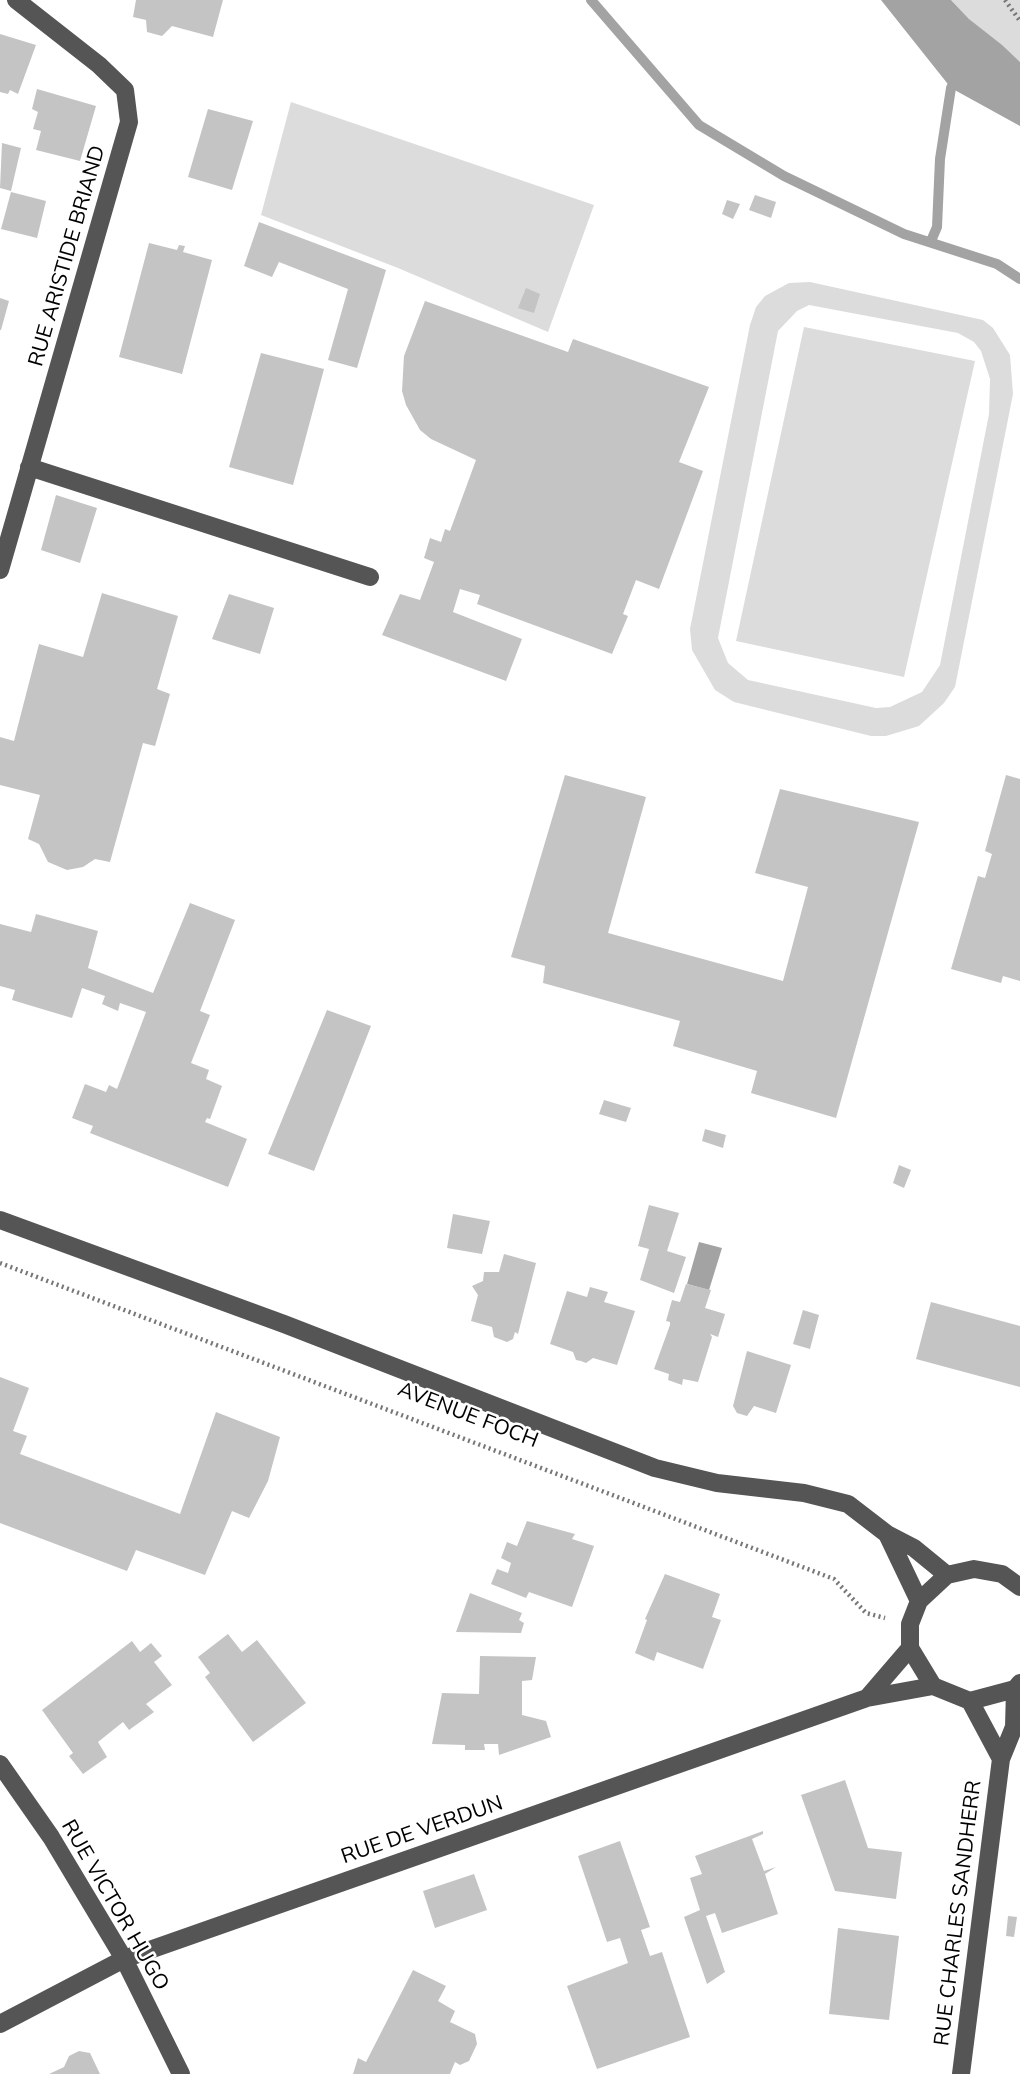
<!DOCTYPE html>
<html>
<head>
<meta charset="utf-8">
<style>
  body { margin:0 }
  canvas { display:block; background:#fff }
</style>
</head>
<body>
<canvas width="1020" height="2074"></canvas>
<script>
const ctx = document.querySelector('canvas').getContext('2d');
ctx.lineJoin = 'round';
function paint(path, color) {
  ctx.fillStyle = color;
  ctx.fill(path, 'evenodd');
}
function shape(rows) {
  const path = new Path2D();
  for (const r of rows) {
    path.moveTo(r[0], r[1]);
    for (let i = 2; i < r.length; i += 2) path.lineTo(r[i], r[i + 1]);
  }
  return path;
}
function trace(path, color, width, dash) {
  ctx.strokeStyle = color;
  ctx.lineWidth = width;
  ctx.lineCap = dash ? 'butt' : 'round';
  ctx.setLineDash(dash || []);
  ctx.stroke(path);
}
function label(font, color, halo, rows, align = 'center') {
  ctx.font = font + ' Mulish,sans-serif';
  ctx.lineWidth = 5;
  ctx.setLineDash([]);
  ctx.textBaseline = 'middle';
  ctx.strokeStyle = halo;
  ctx.fillStyle = color;
  for (const [text, x, y, turn = 0] of rows) {
    ctx.save();
    ctx.translate(x, y);
    ctx.rotate((+turn || 0) * Math.PI / 180);
    ctx.textAlign = isNaN(turn) ? turn : align;
    if (halo) ctx.strokeText(text, 0, 0);
    ctx.fillText(text, 0, 0);
    ctx.restore();
  }
}
paint(shape([
  [951,0,1020,0,1020,62,969,19],
  [291,102,594,205,548,332,398,268,261,215],
  [810,282,983,320,993,328,1010,355,1013,394,955,687,944,703,919,726,886,736,871,736,734,702,715,690,692,650,690,629,750,325,756,307,765,296,789,283],
  [809,305,958,333,974,342,981,351,990,379,989,414,940,665,922,692,890,707,876,708,748,680,728,663,718,638,778,331,797,311],
  [804,327,975,361,904,677,736,641]
]), '#dcdcdc');
paint(shape([
  [881,0,951,0,969,19,1002,45,1020,62,1020,126,951,88],
  [699,1242,722,1248,709,1290,687,1284]
]), '#a3a3a3');
trace(shape([
  [591,0,699,125,784,176,904,234,997,264,1020,279],
  [931,241,937,227,940,159,951,88,957,75]
]), '#a3a3a3', 10);
paint(shape([
  [136,0,223,0,213,37,172,26,162,36,147,32,146,20,133,17],
  [0,34,36,45,18,94,10,90,8,94,0,92],
  [37,89,96,106,80,161,36,150,41,131,33,129,38,112,32,109],
  [208,109,253,121,232,190,188,177],
  [2,143,21,148,11,191,0,188],
  [11,192,46,201,37,238,1,229],
  [755,195,776,202,771,218,749,210],
  [727,200,740,204,733,219,722,214],
  [259,222,386,270,357,368,328,360,348,289,279,262,272,277,244,266],
  [149,243,177,250,179,245,185,246,183,252,212,260,182,374,119,357],
  [526,288,540,294,534,313,518,308],
  [0,298,9,301,1,330,0,330],
  [425,301,568,352,573,339,709,387,679,462,703,471,659,589,636,580,623,614,628,616,612,654,477,604,480,595,460,589,453,612,522,639,506,681,382,635,400,594,420,600,434,562,424,558,430,538,441,542,445,529,450,531,476,460,431,439,420,430,406,405,402,391,404,356],
  [261,353,324,369,293,485,229,467],
  [56,495,97,508,80,563,41,550],
  [102,593,178,616,157,689,170,694,155,746,143,743,110,862,95,859,83,867,67,870,48,862,39,844,28,839,40,795,0,785,0,737,14,741,39,644,83,657],
  [229,594,274,608,260,654,212,639],
  [565,775,646,797,608,933,783,981,808,887,755,873,780,789,919,822,836,1118,751,1093,757,1071,673,1046,680,1021,543,983,545,966,511,957],
  [1006,775,1020,779,1020,981,1003,976,1001,983,951,969,978,876,985,878,992,854,985,851],
  [190,903,235,920,200,1011,210,1015,191,1063,209,1070,206,1079,222,1086,210,1119,207,1118,205,1122,247,1139,228,1187,90,1133,93,1126,72,1118,85,1084,106,1092,109,1085,117,1089,146,1012,120,1003,118,1011,102,1004,105,996,82,988,72,1018,12,1000,15,990,0,986,0,924,31,932,36,914,98,931,88,968,153,993],
  [327,1010,371,1026,314,1171,268,1154],
  [604,1100,631,1108,626,1122,599,1114],
  [705,1129,726,1135,723,1148,702,1141],
  [899,1165,911,1170,904,1188,893,1183],
  [649,1205,679,1213,667,1251,686,1257,674,1293,640,1280,649,1249,638,1246],
  [453,1214,490,1221,482,1254,447,1248],
  [504,1254,536,1263,518,1334,515,1332,513,1339,507,1342,494,1337,492,1327,471,1321,478,1295,472,1286,483,1281,484,1272,499,1272],
  [686,1284,711,1290,705,1308,725,1314,718,1337,710,1334,712,1337,698,1382,683,1379,682,1385,668,1380,669,1374,654,1369,670,1325,670,1322,666,1321,672,1300,680,1302],
  [590,1287,608,1292,604,1302,635,1311,617,1365,593,1358,586,1363,581,1361,576,1360,573,1352,550,1344,567,1291,587,1297],
  [931,1302,1020,1326,1020,1387,916,1359],
  [803,1310,819,1315,810,1349,793,1344],
  [747,1351,791,1365,776,1413,754,1406,747,1416,737,1413,733,1406],
  [0,1377,29,1388,13,1431,27,1436,20,1454,180,1514,216,1412,280,1437,268,1481,249,1518,232,1511,205,1575,136,1550,127,1571,0,1523],
  [527,1521,575,1534,572,1539,594,1546,572,1607,529,1592,526,1598,491,1584,497,1569,508,1573,511,1563,501,1558,507,1542,517,1546],
  [665,1574,720,1594,712,1617,721,1620,703,1669,657,1652,654,1661,635,1653,647,1620,645,1619],
  [470,1593,522,1613,519,1620,524,1623,521,1633,456,1632],
  [228,1634,242,1652,257,1640,306,1703,253,1742,205,1677,210,1673,198,1657],
  [132,1641,140,1652,151,1643,162,1656,154,1662,172,1685,146,1704,154,1712,129,1730,123,1722,98,1742,107,1757,83,1774,69,1756,73,1753,42,1710],
  [480,1656,536,1657,532,1680,522,1681,522,1715,546,1721,551,1737,499,1755,498,1744,484,1744,485,1750,465,1750,465,1745,432,1744,442,1693,479,1694],
  [845,1780,868,1848,902,1852,896,1899,835,1891,801,1795],
  [763,1831,763,1834,752,1839,764,1871,776,1867,765,1874,778,1914,722,1933,715,1913,706,1916,725,1972,707,1984,684,1917,700,1910,690,1878,702,1874,695,1856],
  [620,1841,650,1927,641,1930,650,1956,662,1952,690,2037,597,2069,567,1986,628,1963,620,1938,607,1942,578,1856],
  [474,1874,487,1910,435,1928,423,1891],
  [1008,1916,1017,1917,1014,1937,1006,1936],
  [838,1928,899,1936,889,2020,829,2014],
  [413,1970,446,1986,438,2001,455,2011,450,2022,475,2034,477,2044,469,2061,460,2065,455,2062,450,2074,353,2074,358,2058,366,2062],
  [79,2051,90,2053,100,2074,49,2074,64,2067,69,2056]
]), '#c4c4c4');
trace(shape([
  [1005,0,1020,21],
  [0,1263,834,1579,866,1613,885,1618]
]), '#777', 4.5, [2, 3.5]);
trace(shape([
  [29,467,370,577],
  [0,570,129,122,125,90,99,65,16,0],
  [0,1220,284,1324,655,1468,717,1483,804,1493,848,1504,887,1534,914,1548,947,1575],
  [887,1534,919,1601],
  [1020,1587,1002,1574,974,1569,947,1575,919,1601,910,1624,910,1648,933,1686,970,1701,1015,1689,1020,1683],
  [867,1698,910,1648],
  [970,1701,1001,1759],
  [0,1764,51,1837,124,1959,181,2074],
  [0,2024,124,1959,867,1698,933,1686],
  [961,2074,1001,1759,1014,1727,1015,1689]
]), '#555', 18);
label('21px', '#000', '#fff', [
  ["RUE ARISTIDE BRIAND",67,256,-74],
  ["AVENUE FOCH",468,1415,21],
  ["RUE DE VERDUN",422,1830,-19],
  ["RUE VICTOR HUGO",115,1905,60],
  ["RUE CHARLES SANDHERR",958,1913,-83]
]);
</script>
</body>
</html>
